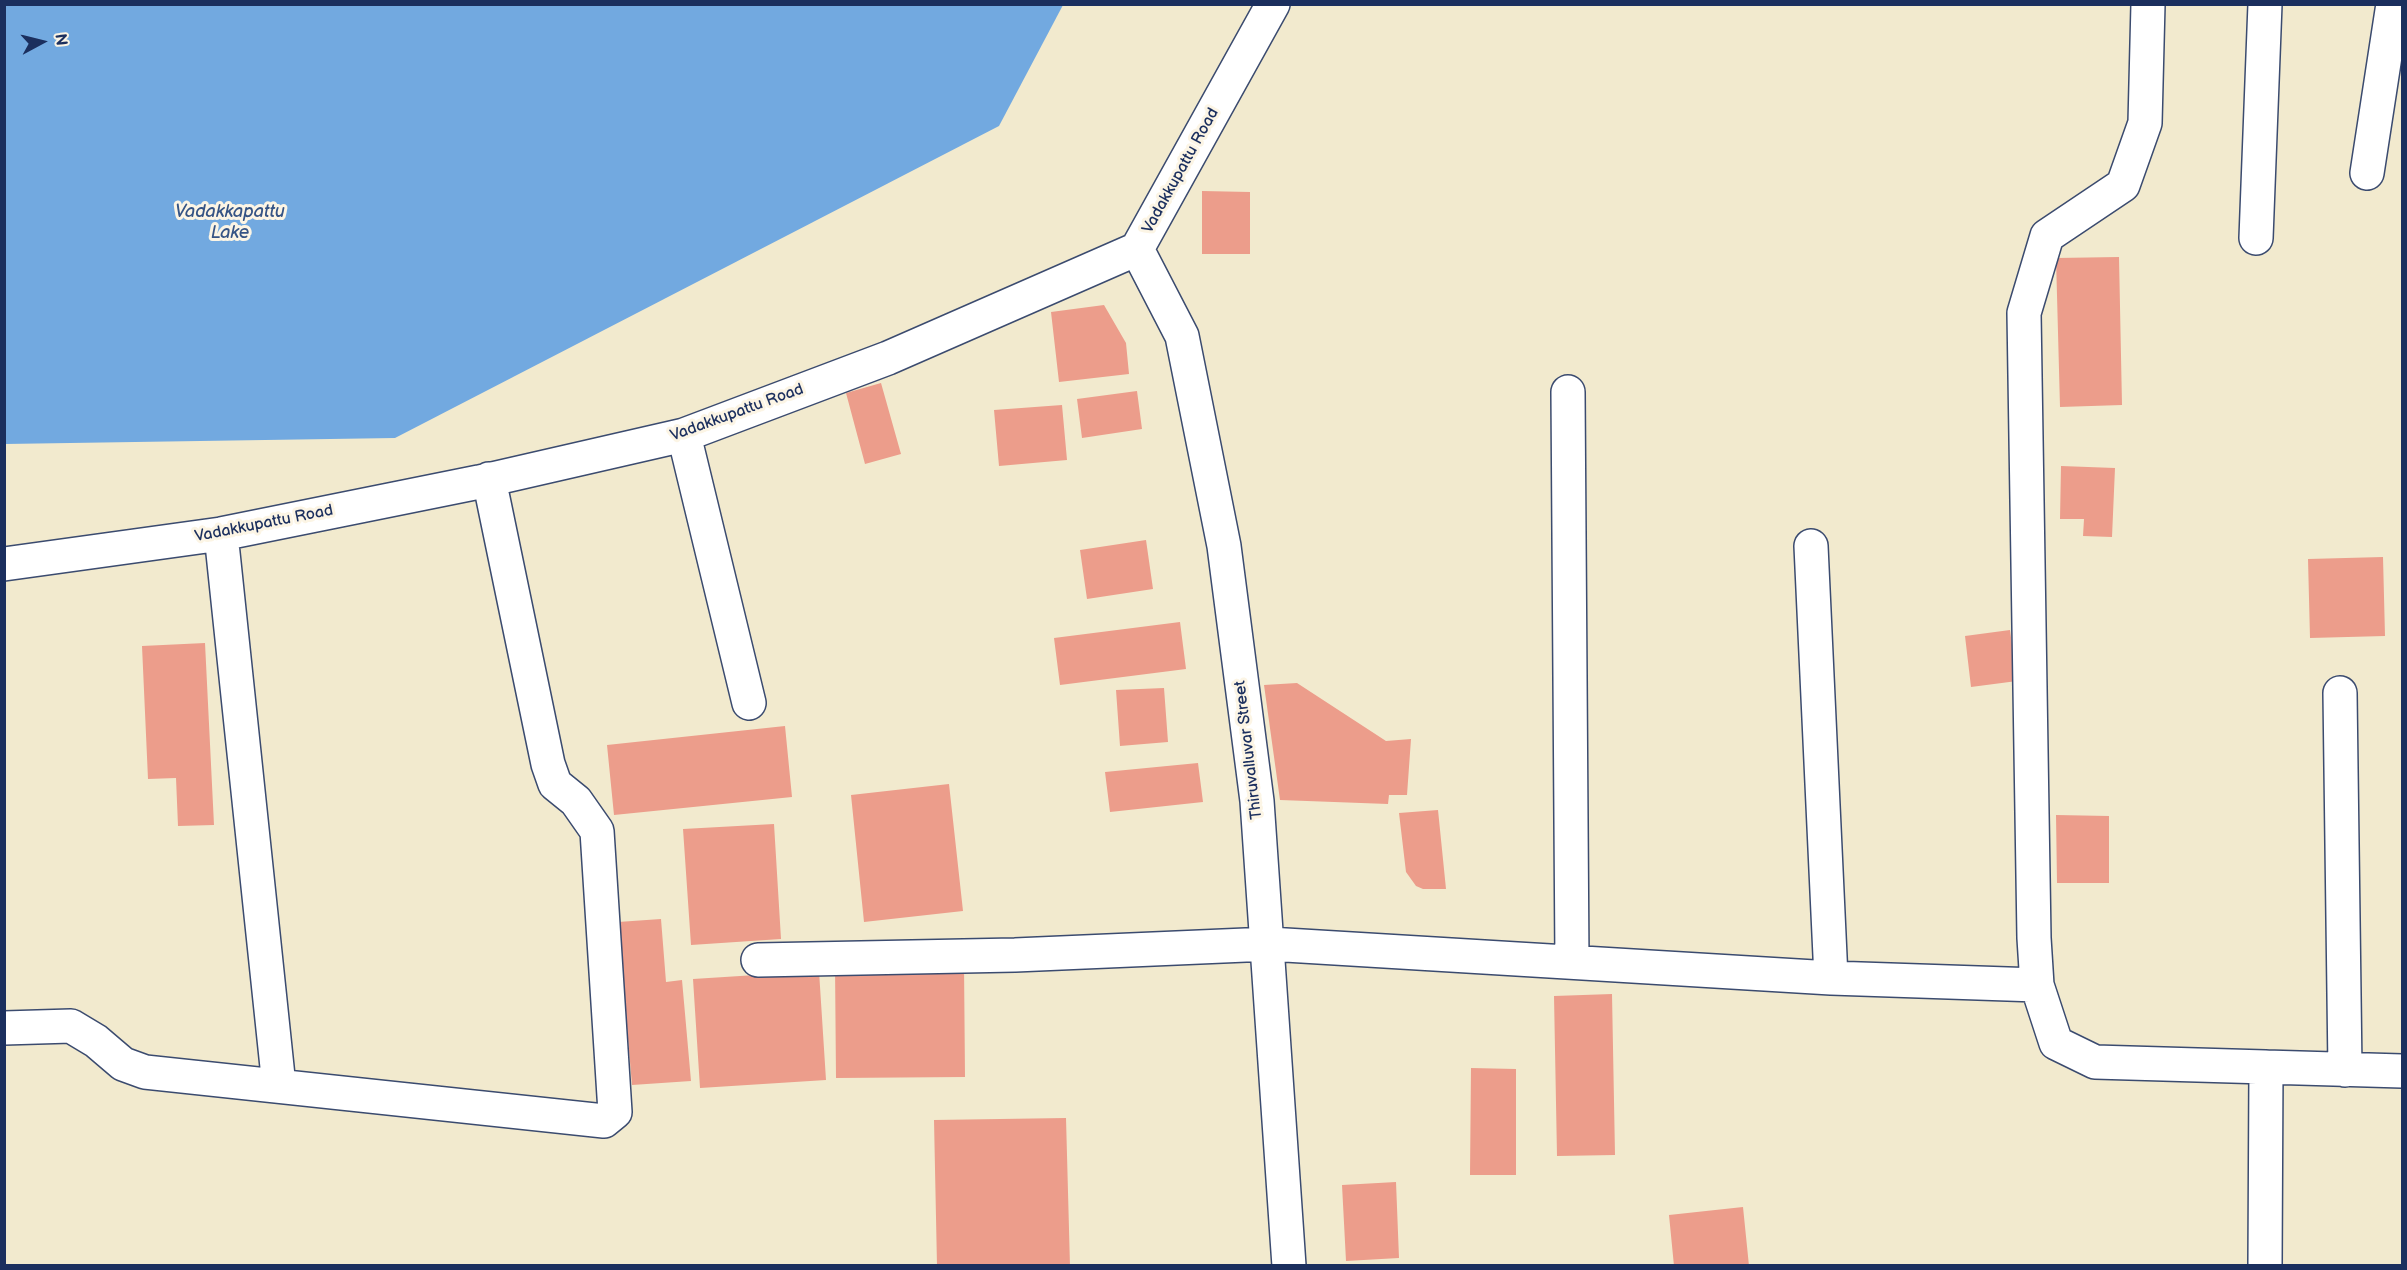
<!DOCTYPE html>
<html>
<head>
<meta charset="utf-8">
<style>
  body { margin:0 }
  #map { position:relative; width:2407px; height:1270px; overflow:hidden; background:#f2eace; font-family:"Balsamiq Sans",sans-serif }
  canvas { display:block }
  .frame { position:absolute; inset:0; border:6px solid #1b2f5e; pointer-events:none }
  .north { position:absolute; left:12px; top:12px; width:60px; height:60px; -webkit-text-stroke:4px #fcf5e5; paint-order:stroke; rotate:83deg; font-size:16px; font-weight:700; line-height:24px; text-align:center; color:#1b2f5e }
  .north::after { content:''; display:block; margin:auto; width:21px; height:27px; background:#1b2f5e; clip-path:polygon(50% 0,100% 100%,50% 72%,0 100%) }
</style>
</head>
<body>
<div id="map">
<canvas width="2407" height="1270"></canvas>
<div class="frame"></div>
<div class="north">N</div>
</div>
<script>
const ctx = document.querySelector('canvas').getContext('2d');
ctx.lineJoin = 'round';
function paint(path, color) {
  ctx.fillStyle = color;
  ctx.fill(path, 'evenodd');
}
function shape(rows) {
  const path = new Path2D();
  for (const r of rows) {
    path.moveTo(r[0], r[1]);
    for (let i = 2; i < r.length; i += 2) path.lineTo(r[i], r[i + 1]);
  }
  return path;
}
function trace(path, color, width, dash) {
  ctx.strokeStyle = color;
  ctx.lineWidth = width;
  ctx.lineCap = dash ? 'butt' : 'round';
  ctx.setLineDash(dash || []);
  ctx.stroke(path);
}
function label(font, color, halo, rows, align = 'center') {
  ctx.font = font + ' "Balsamiq Sans",sans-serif';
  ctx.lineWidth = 6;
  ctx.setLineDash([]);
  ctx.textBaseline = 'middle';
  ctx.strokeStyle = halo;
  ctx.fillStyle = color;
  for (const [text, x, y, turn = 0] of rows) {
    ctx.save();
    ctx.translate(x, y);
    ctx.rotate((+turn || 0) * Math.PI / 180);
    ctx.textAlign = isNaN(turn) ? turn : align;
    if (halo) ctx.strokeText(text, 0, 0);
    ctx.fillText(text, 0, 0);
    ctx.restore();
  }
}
paint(shape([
  [4,5,5,4,1063,5,999,126,395,438,5,444]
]), '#72a9e0');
paint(shape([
  [1202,191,1250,192,1250,254,1202,254],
  [2119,257,2122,405,2060,407,2056,258],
  [1104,305,1126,343,1129,374,1059,382,1051,312],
  [881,383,901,454,865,464,846,393],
  [1137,391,1142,429,1082,438,1077,399],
  [1062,405,1067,460,999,466,994,410],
  [2061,466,2115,468,2112,537,2083,536,2084,519,2060,519],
  [1146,540,1153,589,1087,599,1080,550],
  [2383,557,2385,636,2310,638,2308,559],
  [1180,622,1186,669,1060,685,1054,638],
  [2010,630,2017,681,1971,687,1965,636],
  [205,643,214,825,178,826,176,778,148,779,142,646],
  [1297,683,1386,741,1411,739,1407,795,1389,795,1388,804,1280,800,1264,685],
  [1164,688,1168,742,1120,746,1116,690],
  [785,726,792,797,614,815,607,745],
  [1198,763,1203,802,1110,812,1105,772],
  [949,784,963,911,864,922,851,795],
  [1438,810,1446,889,1423,889,1416,886,1406,872,1399,813],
  [2056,815,2109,816,2109,883,2057,883],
  [774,824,781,939,691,945,683,829],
  [661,919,666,982,682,980,691,1081,632,1085,618,922],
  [964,964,965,1077,836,1078,835,965],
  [819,971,826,1080,700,1088,693,979],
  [1612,994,1615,1155,1557,1156,1554,996],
  [1471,1068,1516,1069,1516,1175,1470,1175],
  [1066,1118,1070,1266,937,1266,934,1120],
  [1396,1182,1399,1258,1346,1261,1342,1185],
  [1743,1207,1749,1266,1674,1266,1669,1215]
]), '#ec9d8b');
const minor = shape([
  [2367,173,2393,4],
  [2256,238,2265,4],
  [1137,249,1182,336,1224,546,1257,801,1289,1266],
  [1568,392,1572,962],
  [684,435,749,703],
  [221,534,279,1086],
  [1811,546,1831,978],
  [4,564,221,534,479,482,684,435,888,358,1137,249,1273,4],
  [2340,693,2345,1070],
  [758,960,1015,955,1269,944,1831,978,2037,985,2034,938,2024,313,2047,236,2123,185,2145,123,2148,4],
  [2037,985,2056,1043,2095,1062,2402,1071],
  [4,1028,71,1026,96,1041,123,1064,145,1072,604,1121,615,1112,597,831,576,801,555,784,548,764,489,479],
  [2265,1266,2266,1067]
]);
trace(minor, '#3b4b6f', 36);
trace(minor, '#fff', 33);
label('16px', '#1b2f5e', '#fcf5e5', [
  ["Vadakkupattu Road",1181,171,-61],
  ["Vadakkupattu Road",737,413,-20],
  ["Vadakkupattu Road",264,524,-11],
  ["Thiruvalluvar Street",1249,750,-97]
]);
label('italic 18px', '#355485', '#fcf5e5', [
  ["Vadakkapattu",230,212],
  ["Lake",230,233]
]);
</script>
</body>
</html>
